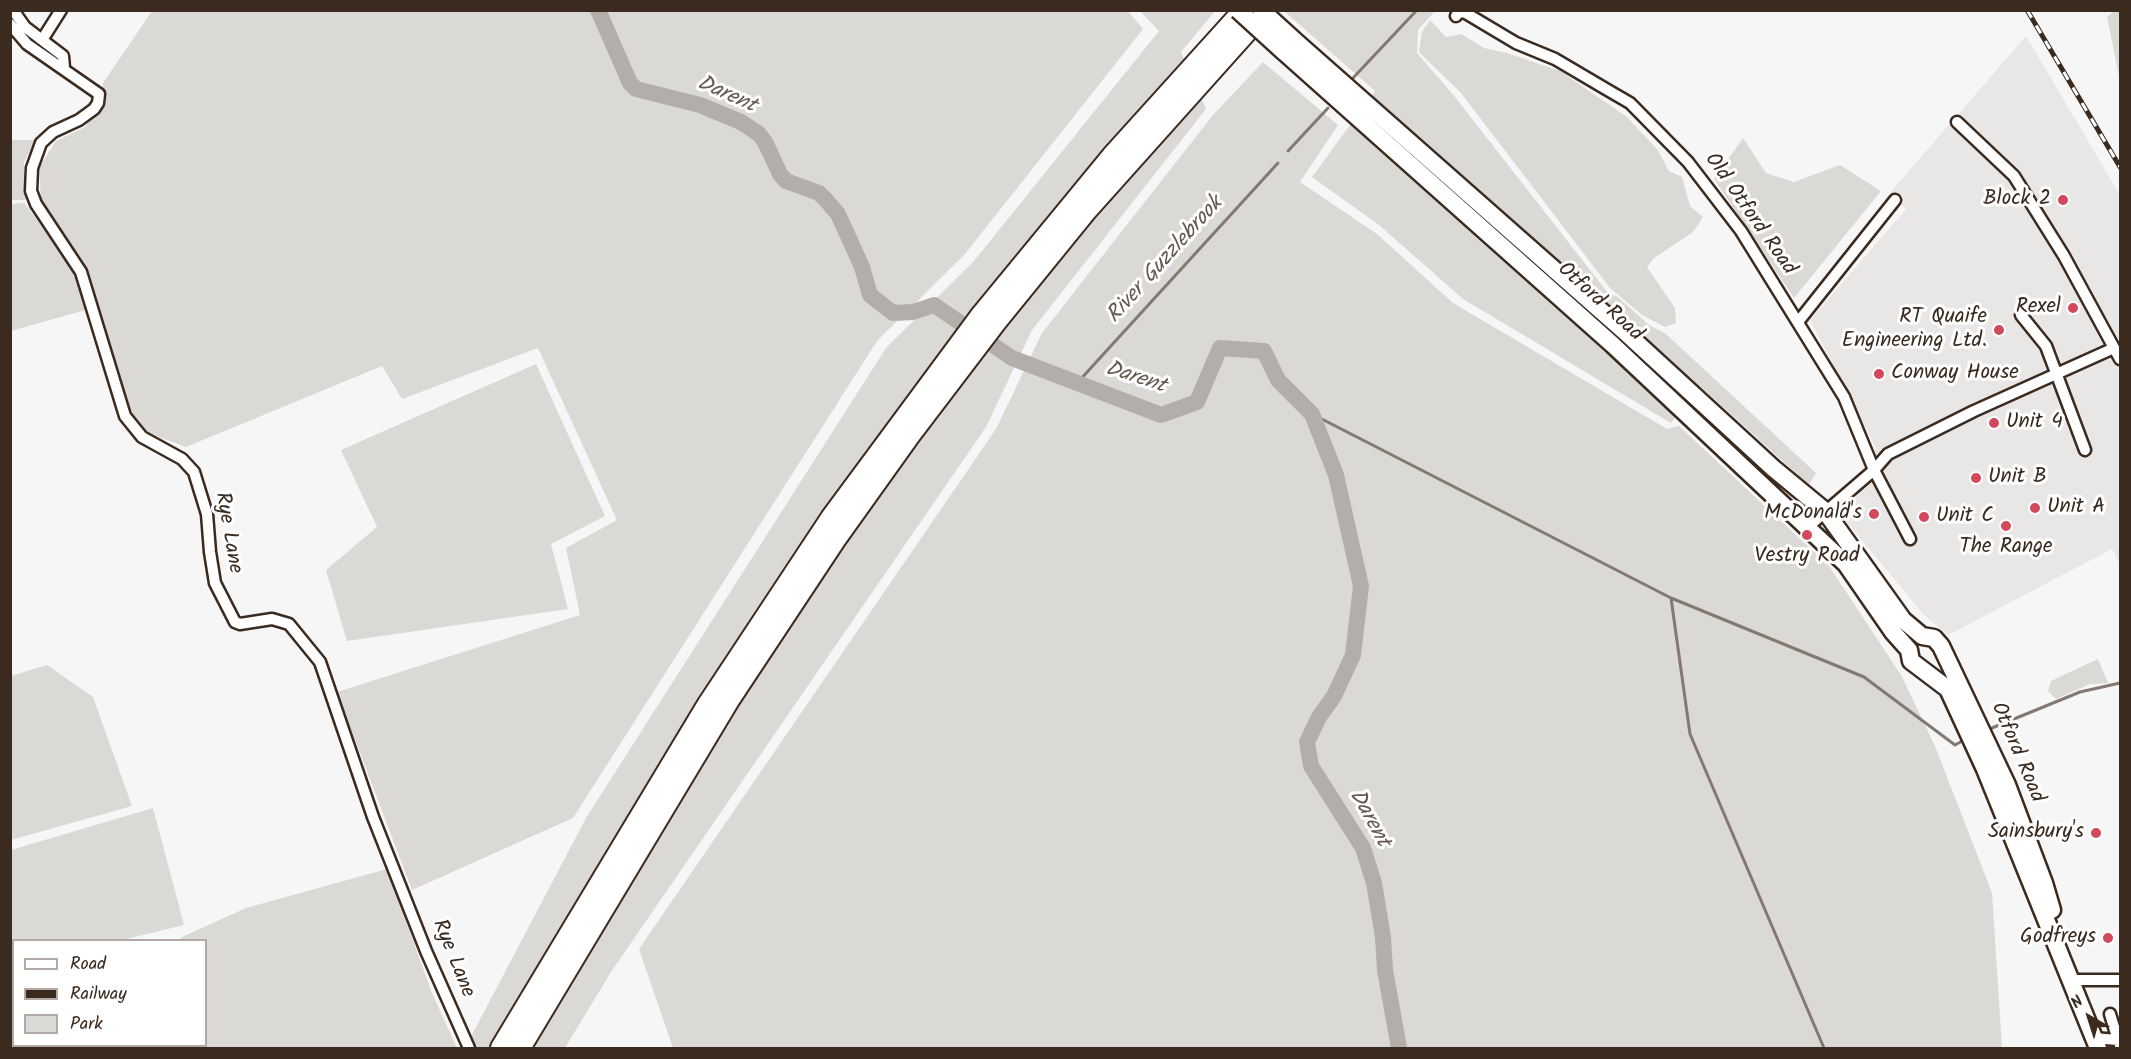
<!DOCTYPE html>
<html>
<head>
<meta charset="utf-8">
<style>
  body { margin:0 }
  #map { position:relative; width:2131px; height:1059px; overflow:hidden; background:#f7f6f6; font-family:Kalam,sans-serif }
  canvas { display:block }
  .frame { position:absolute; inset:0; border:12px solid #3b2a1e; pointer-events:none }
  .legend { position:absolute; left:12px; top:939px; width:195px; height:108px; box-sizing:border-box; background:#fff; border:2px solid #b1aaa5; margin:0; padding:8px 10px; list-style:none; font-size:18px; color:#3b2a1e }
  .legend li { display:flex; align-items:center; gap:12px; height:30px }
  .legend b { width:30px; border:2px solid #b1aaa5 }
  .north { position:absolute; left:2059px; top:987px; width:60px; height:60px; -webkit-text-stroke:4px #fff; paint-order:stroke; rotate:321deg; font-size:16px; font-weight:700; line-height:24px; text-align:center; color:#3b2a1e }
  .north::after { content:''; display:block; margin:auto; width:21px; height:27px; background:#3b2a1e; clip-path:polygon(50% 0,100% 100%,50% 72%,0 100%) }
</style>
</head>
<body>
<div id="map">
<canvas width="2131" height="1059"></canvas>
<div class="frame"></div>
<ul class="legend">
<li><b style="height:8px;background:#fff"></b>Road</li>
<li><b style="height:8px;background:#3b2a1e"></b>Railway</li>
<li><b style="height:16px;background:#dbd9d6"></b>Park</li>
</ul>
<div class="north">N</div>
</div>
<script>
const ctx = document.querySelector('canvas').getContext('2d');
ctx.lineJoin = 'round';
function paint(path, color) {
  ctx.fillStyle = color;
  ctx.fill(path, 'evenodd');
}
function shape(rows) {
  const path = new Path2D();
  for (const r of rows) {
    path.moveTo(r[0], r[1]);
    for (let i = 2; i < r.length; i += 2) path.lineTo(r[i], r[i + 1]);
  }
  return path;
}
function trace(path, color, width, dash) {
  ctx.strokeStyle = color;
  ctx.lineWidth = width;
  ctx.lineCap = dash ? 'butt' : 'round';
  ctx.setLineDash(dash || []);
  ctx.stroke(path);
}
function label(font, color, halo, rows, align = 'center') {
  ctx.font = font + ' Kalam,sans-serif';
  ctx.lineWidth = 6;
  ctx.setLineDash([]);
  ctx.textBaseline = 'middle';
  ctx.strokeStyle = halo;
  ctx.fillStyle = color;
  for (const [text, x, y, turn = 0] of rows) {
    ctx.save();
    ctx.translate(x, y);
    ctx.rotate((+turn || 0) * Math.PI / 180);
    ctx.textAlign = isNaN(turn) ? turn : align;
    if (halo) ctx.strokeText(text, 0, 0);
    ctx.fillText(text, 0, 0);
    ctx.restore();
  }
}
paint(shape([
  [2026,36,2120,195,2120,565,2112,549,1948,635,1924,615,1846,521,1876,448,1810,320,1906,209,1889,194]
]), '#e9e7e6');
paint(shape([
  [1127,10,1143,29,965,254,877,341,573,818,412,890,337,692,580,615,566,548,617,520,538,348,402,399,382,366,186,447,138,429,120,388,86,267,41,200,39,168,56,141,85,127,103,104,103,83,152,11],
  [2115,10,2120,11,2120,81,2107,17],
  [1140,11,1215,11,1181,52,1206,109,1032,330,986,427,611,972,565,1048,465,1048,586,818,886,348,974,261,1159,31],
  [1284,11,1435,11,1418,30,1417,53,1455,97,1608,293,1618,297,1649,325,1666,334,1816,473,1809,485,1700,386,1671,423,1463,299,1379,225,1312,177,1375,91],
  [1430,20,1446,37,1461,34,1484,48,1507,53,1560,71,1627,117,1657,149,1669,171,1682,177,1690,206,1703,217,1693,232,1654,258,1647,267,1675,308,1676,323,1665,327,1642,315,1610,288,1461,93,1419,52,1422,32],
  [1263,62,1338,125,1300,182,1377,234,1453,303,1667,429,1679,426,1829,566,1901,675,1935,746,1992,893,2002,1048,673,1048,639,949,996,429,1042,333,1213,115],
  [1743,138,1766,173,1794,182,1840,165,1881,191,1794,298,1714,179],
  [10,140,36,140,24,162,26,200,11,200],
  [24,203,77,272,89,309,11,331,10,204],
  [536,364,605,516,551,544,568,609,347,641,326,570,377,527,341,450],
  [2098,659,2108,683,2090,684,2056,699,2048,691,2051,681],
  [47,665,93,697,132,806,11,840,11,676],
  [153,808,184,925,122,940,14,940,13,968,11,969,11,850],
  [387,869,432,993,457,1048,83,1048,86,1046,206,1046,206,940,179,940,182,937,246,908],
  [13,994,14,1046,80,1046,78,1048,11,1048,11,995]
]), '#dbd9d6');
trace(shape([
  [1353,78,1417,10],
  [1288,151,1328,108],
  [1078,382,1278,163],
  [1312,414,1671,598,1690,734,1824,1048],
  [1671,598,1864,677,1955,745,1964,740],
  [1987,730,2080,692,2120,683]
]), '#847972', 3);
trace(shape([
  [598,10,630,83,636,89,700,105,741,122,759,134,765,142,780,174,786,181,819,193,826,200,838,214,862,267,870,295,893,313,913,312,934,305,1012,358,1161,415,1197,402,1220,348,1264,351,1278,380,1312,414,1336,475,1361,586,1353,655,1334,696,1319,717,1307,742,1311,766,1363,848,1374,883,1383,937,1385,970,1399,1048]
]), '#b4aeaa', 16);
const minor = shape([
  [13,10,25,27,63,56,64,68],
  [1456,16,1458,13,1464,12,1516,43,1555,59,1611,92,1630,103,1688,162,1741,231,1844,397,1874,470,1910,539],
  [10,24,27,44,99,94,98,103,94,109,79,120,53,132,41,143,32,168,31,191,36,204,81,272,125,416,142,437,182,459,194,472,207,514,210,552,215,583,235,622,240,624,272,619,289,624,320,662,373,817,426,951,469,1048],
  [42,40,61,10],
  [1957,122,2014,176,2064,256,2120,359],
  [2021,315,2046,346,2085,450],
  [1798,322,1895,200],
  [1809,526,1874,470,1888,454,1974,411,2114,348],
  [2071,980,2120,980],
  [2110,1014,2118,1040],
  [2093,1038,2118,1040,2120,1045]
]);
const primary = shape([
  [1294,40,1625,332,1773,468,1825,511,1903,620,1922,636,1934,638,1941,646,2007,785,2044,883,2052,910],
  [1283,51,1613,345,1846,564,1893,632,1909,650,1911,661,1948,689,1985,769,2098,1048]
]);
const motorway = shape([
  [501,1048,708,704,831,518,982,314,1112,156,1244,10],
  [520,1048,729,700,835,540,910,435,996,322,1087,210,1266,10]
]);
trace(minor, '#3b2a1e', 15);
trace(primary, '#3b2a1e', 21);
trace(motorway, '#3b2a1e', 24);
trace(minor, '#fff', 10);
trace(primary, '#fff', 16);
trace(motorway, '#fff', 20);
const rail = shape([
  [2027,10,2120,167]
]);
trace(rail, '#3b2a1e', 5);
trace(rail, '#fff', 3, [9]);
const primaryBridge = shape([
  [1238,10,1283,51],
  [1261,10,1294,40]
]);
trace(primaryBridge, '#3b2a1e', 21, []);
trace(primaryBridge, '#fff', 16);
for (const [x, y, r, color] of [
  [2063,200,6,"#d1495b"],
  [2073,308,6,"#d1495b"],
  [1999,330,6,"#d1495b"],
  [1879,374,6,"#d1495b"],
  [1994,423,6,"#d1495b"],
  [1976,478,6,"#d1495b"],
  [2035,508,6,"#d1495b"],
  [1874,514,6,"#d1495b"],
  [1924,517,6,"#d1495b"],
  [2006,526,6,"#d1495b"],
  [1807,535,6,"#d1495b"],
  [2096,833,6,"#d1495b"],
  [2108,938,6,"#d1495b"]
]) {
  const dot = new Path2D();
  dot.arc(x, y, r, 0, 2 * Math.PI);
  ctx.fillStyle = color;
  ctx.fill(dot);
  trace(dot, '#fff', 2);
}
label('21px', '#3b2a1e', '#fff', [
  ["Block 2",2051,200],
  ["Rexel",2061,308],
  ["RT Quaife",1987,318],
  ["Engineering Ltd.",1987,342],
  ["Conway House",1891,374,"left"],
  ["Unit 4",2006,423,"left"],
  ["Unit B",1988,478,"left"],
  ["Unit A",2047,508,"left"],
  ["McDonald's",1862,514],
  ["Unit C",1936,517,"left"],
  ["The Range",2006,548,"center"],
  ["Vestry Road",1807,557,"center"],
  ["Sainsbury's",2084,833],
  ["Godfreys",2096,938]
], 'right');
label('21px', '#3b2a1e', '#fff', [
  ["Old Otford Road",1749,215,55],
  ["Otford Road",1599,303,42],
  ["Rye Lane",227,533,80],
  ["Otford Road",2016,753,67],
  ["Rye Lane",452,959,68]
]);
label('italic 22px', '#65584f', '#fff', [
  ["Darent",726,96,24],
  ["River Guzzlebrook",1166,261,-48],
  ["Darent",1135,379,18],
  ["Darent",1368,819,61]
]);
</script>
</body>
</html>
